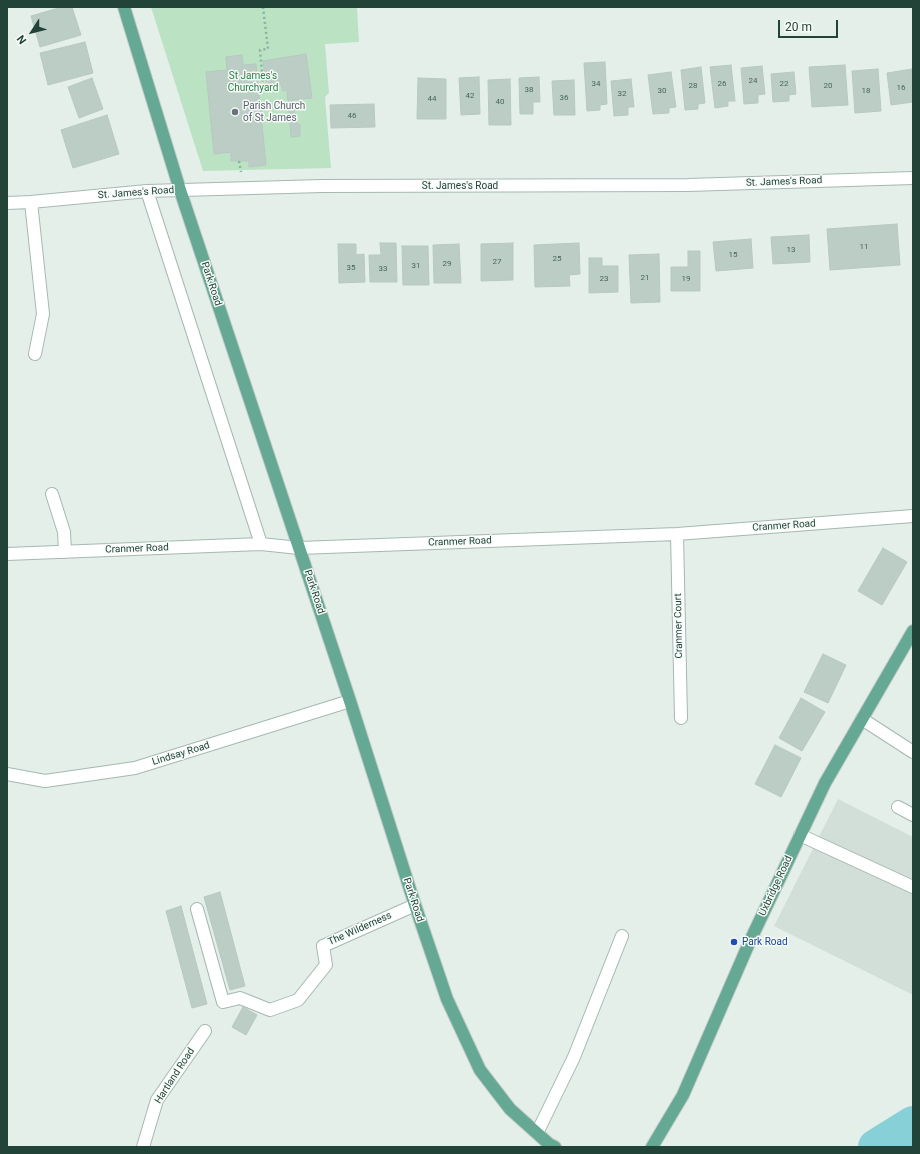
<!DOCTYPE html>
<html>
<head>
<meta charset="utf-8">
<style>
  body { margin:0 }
  #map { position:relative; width:920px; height:1154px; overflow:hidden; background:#e4efea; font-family:Roboto,sans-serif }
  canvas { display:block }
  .frame { position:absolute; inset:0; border:8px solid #224338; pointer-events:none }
  .north { position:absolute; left:12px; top:12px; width:40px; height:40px; -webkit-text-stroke:3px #f6fbf8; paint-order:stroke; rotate:234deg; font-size:11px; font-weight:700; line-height:16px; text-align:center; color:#224338 }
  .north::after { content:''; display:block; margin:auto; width:14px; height:18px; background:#224338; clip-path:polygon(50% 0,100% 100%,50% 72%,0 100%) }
  .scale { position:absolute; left:778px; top:20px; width:60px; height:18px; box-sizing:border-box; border:2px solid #224338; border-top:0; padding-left:5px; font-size:12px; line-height:14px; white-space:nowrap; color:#224338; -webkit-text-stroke:3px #f6fbf8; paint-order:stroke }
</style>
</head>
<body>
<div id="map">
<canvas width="920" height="1154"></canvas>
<div class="frame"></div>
<div class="north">N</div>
<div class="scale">20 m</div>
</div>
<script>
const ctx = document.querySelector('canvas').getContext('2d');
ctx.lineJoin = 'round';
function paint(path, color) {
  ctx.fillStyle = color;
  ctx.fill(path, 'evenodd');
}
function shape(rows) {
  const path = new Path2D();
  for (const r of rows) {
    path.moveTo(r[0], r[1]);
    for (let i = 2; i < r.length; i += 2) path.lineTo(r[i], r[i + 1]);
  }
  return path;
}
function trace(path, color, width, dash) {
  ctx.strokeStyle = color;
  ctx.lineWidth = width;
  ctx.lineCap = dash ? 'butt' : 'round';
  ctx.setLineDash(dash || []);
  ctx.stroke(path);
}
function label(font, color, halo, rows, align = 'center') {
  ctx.font = font + ' Roboto,sans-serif';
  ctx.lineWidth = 3;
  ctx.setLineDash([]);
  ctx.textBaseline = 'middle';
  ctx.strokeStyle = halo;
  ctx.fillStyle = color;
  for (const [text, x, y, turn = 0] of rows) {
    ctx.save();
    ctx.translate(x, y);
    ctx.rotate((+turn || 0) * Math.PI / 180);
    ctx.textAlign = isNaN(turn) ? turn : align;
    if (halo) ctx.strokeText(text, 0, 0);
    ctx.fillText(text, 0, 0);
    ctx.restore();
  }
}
paint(shape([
  [838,799,913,837,913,995,774,926]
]), '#d2dfd9');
paint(shape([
  [151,7,357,7,359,42,325,44,329,93,325,97,331,168,203,171]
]), '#bce2c4');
trace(shape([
  [876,1147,913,1124]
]), '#88d0d8', 36);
const building = shape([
  [62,7,72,7,81,35,40,47,31,16,62,7],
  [85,42,93,73,48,85,40,53,85,42],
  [306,54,312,98,293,100,296,122,300,125,300,136,291,137,287,90,283,91,281,84,272,85,265,80,263,61,306,54],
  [242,55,243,65,256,64,266,165,249,167,249,161,231,161,231,152,214,154,206,72,227,70,226,57,242,55],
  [605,62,607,104,600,105,600,110,587,111,584,63,605,62],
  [731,65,735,101,728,101,728,106,715,108,710,67,731,65],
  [845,65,848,105,812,107,809,67,845,65],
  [762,66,765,94,758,95,758,103,744,104,741,68,762,66],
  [701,67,705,103,698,104,698,109,685,110,681,70,701,67],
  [878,69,881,111,855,113,852,71,878,69],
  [912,69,913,102,891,105,887,73,912,69],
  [671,72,676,107,669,108,669,113,653,114,648,75,671,72],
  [794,72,796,94,789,95,789,101,773,102,771,74,794,72],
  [479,77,480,114,461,115,459,78,479,77],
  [539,77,540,102,533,102,533,114,520,114,519,78,539,77],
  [92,78,103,109,79,118,68,87,92,78],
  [418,78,446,79,446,119,417,119,418,78],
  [510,79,511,125,489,125,488,80,510,79],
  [631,79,634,107,628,107,628,115,614,116,611,81,631,79],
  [574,80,575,115,554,115,552,81,574,80],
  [374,104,375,127,331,128,330,105,374,104],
  [107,115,119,154,73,168,61,130,107,115],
  [897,224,900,265,830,270,827,229,897,224],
  [809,235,810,262,773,264,771,237,809,235],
  [751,239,753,268,716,271,713,242,751,239],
  [380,243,396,243,397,282,370,282,369,255,381,255,380,243],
  [513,243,513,280,481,281,481,244,513,243],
  [579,243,580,274,569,275,570,286,535,287,534,245,579,243],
  [338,244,356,244,356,255,364,254,365,282,339,283,338,244],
  [459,244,461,283,434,283,433,245,459,244],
  [402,246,428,246,429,285,403,285,402,246],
  [688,251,700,251,700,291,671,291,671,267,688,267,688,251],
  [659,254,660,302,631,303,629,255,659,254],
  [589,258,602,258,602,266,618,266,618,292,589,293,589,258],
  [883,548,907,562,882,605,858,591,883,548],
  [823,654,846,665,828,703,804,692,823,654],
  [801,698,825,712,802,751,779,738,801,698],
  [775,745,801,758,781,797,755,784,775,745],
  [220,892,245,986,230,990,204,897,220,892],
  [181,906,207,1004,192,1008,166,911,181,906],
  [243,1007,257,1015,246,1035,232,1027,243,1007]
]);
paint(building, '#bccdc5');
trace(building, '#b6c9c0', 1);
const minor = shape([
  [147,191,261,544],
  [31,202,43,314,35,354],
  [7,203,31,202,147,191,322,186,688,185,913,178],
  [52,494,64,532,65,552],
  [677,534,681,718],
  [7,554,261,544,299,548,677,534,913,516],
  [862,719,913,752],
  [7,774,45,781,135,768,350,701],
  [898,807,913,815],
  [800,835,913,887],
  [197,909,223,1002,240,998,270,1010,298,1000,326,965,323,946,415,905],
  [537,1133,574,1057,622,936],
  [143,1147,157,1100,205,1031]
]);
const major = shape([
  [124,7,180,190,350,701,415,905,447,999,480,1070,510,1109,549,1144,555,1147],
  [652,1147,683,1095,750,941,825,783,913,631]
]);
trace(minor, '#a6b8b1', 14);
trace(major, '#c1cac7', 14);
trace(shape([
  [263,7,268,49,260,50,263,83],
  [239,161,241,172]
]), '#82b5a3', 2.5, [2, 3]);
trace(minor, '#fff', 12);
trace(major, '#65a893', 12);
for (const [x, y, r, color] of [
  [235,112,4,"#6b7280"],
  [734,942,4,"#1a4fb4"]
]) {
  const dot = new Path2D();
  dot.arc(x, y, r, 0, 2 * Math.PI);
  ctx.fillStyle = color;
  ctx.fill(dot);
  trace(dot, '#f6fbf8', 1.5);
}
label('8px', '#48665b', null, [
  ["24",753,81],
  ["34",596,84],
  ["26",722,84],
  ["22",784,84],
  ["28",693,86],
  ["20",828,86],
  ["16",901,88],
  ["38",529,90],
  ["30",662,91],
  ["18",866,91],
  ["32",622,94],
  ["42",470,96],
  ["36",564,98],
  ["44",432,99],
  ["40",500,102],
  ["46",352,116],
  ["11",864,247],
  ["13",791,250],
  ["15",733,255],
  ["25",557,259],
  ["27",497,262],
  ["29",447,264],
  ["31",416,266],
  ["35",351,268],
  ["33",383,269],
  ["21",645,278],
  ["23",604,279],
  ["19",686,279]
]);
label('10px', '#287e44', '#f6fbf8', [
  ["St James's",253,76],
  ["Churchyard",253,88]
]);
label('10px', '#5b616d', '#f6fbf8', [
  ["Parish Church",243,106],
  ["of St James",243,118]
], 'left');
label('10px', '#224338', '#f6fbf8', [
  ["St. James's Road",784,182,-2],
  ["St. James's Road",460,186],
  ["St. James's Road",136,193,-4],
  ["Park Road",211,284,72],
  ["Cranmer Road",784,526,-4],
  ["Cranmer Road",460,542,-2],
  ["Cranmer Road",137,549,-2],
  ["Park Road",314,592,72],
  ["Cranmer Court",679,626,-91],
  ["Lindsay Road",181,754,-17],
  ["Uxbridge Road",776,886,-65],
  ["Park Road",413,900,72],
  ["The Wilderness",360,929,-24],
  ["Hartland Road",175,1076,-57]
]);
label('10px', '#164399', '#f6fbf8', [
  ["Park Road",742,942]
], 'left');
</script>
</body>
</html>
